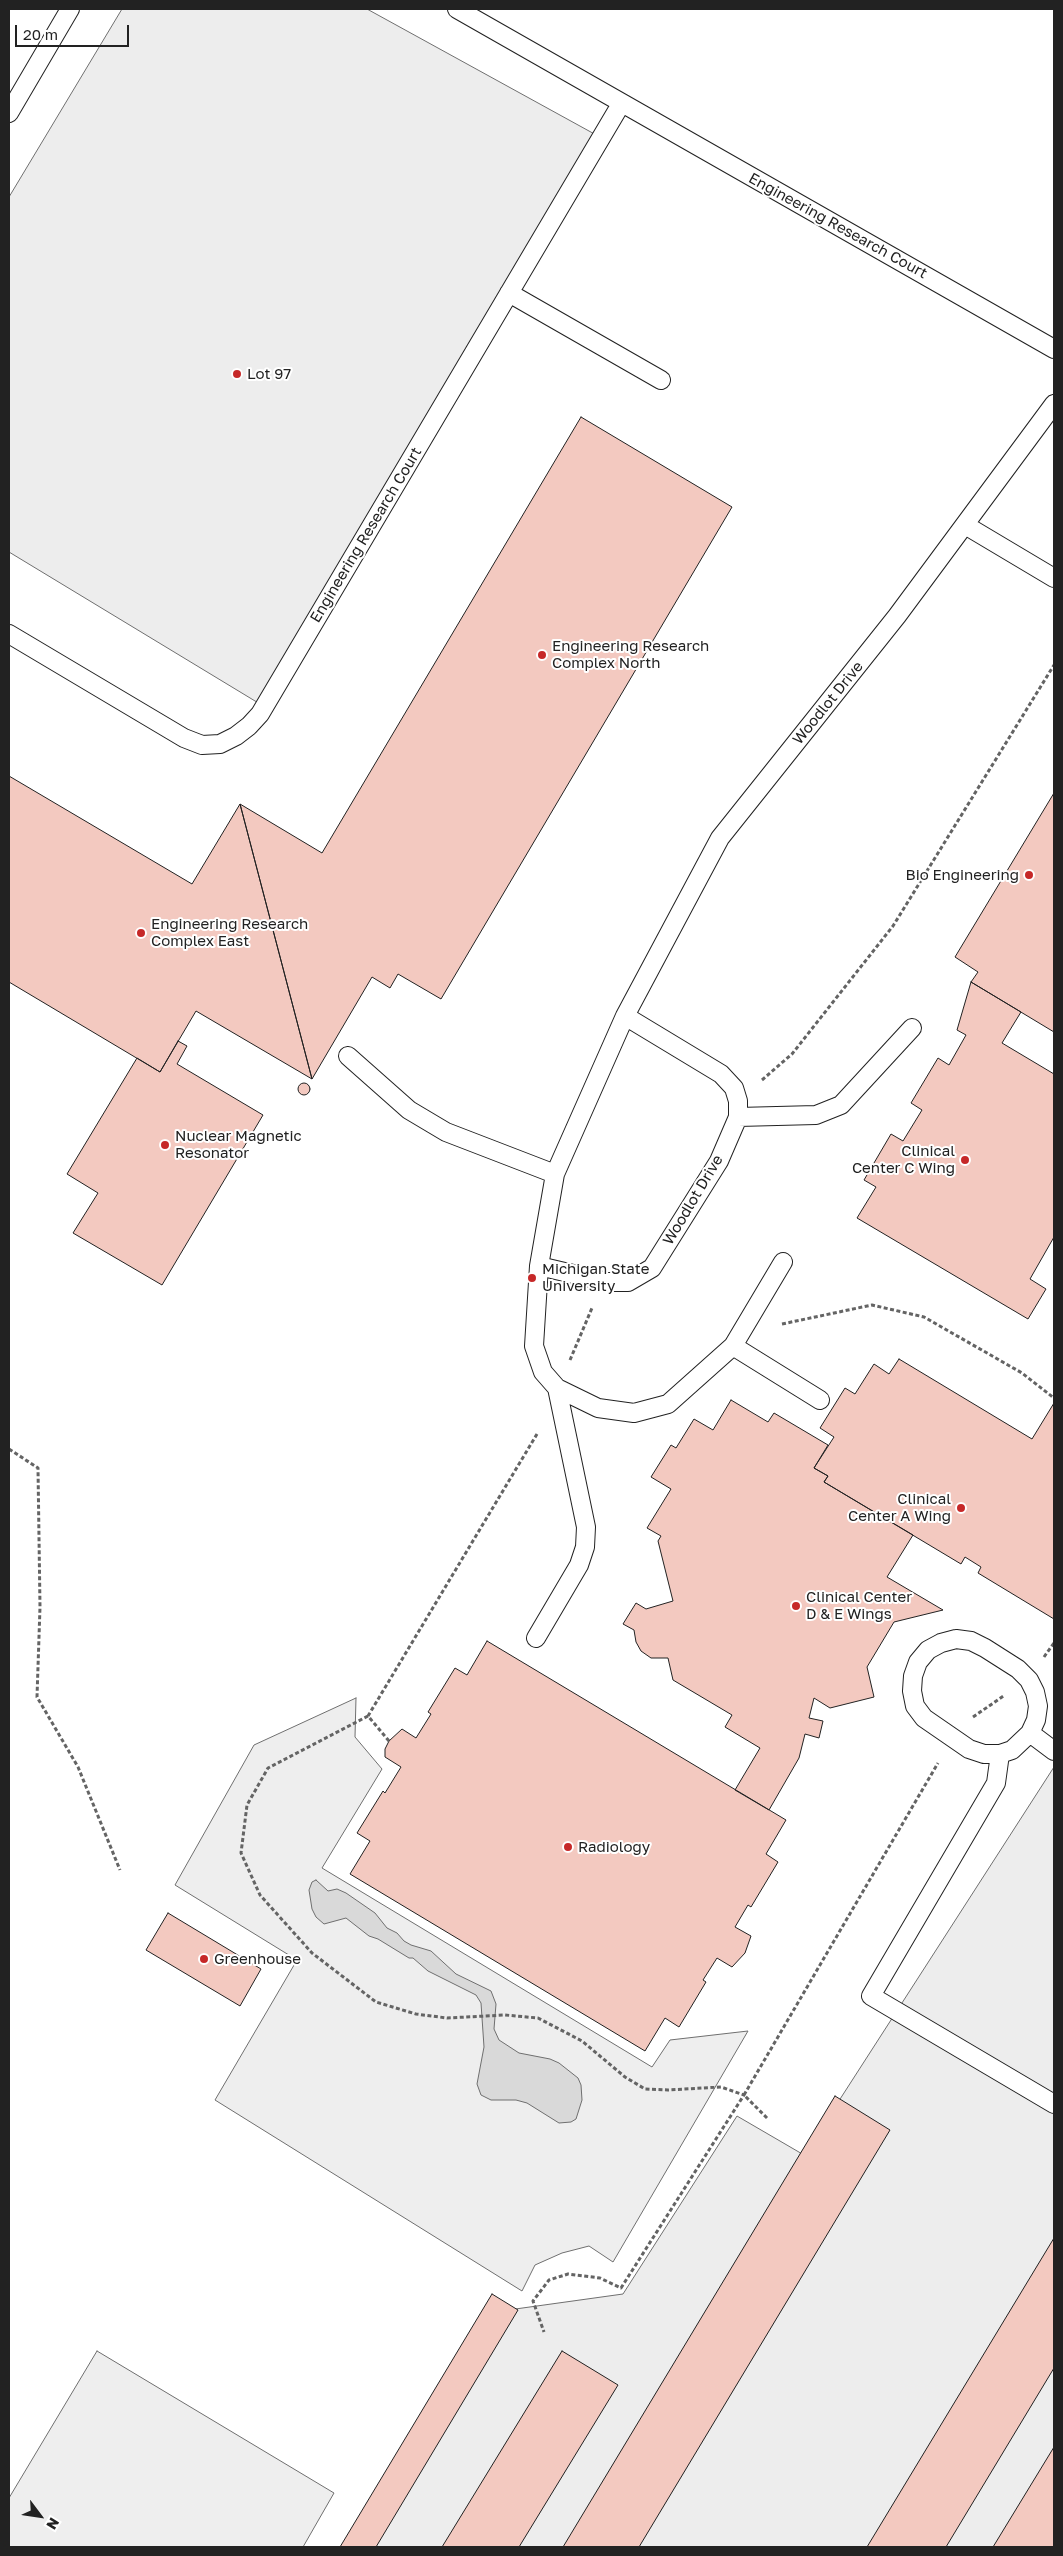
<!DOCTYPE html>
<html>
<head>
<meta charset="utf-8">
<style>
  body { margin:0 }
  #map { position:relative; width:1063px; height:2556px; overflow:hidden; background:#fff; font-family:"Golos Text",sans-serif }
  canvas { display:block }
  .frame { position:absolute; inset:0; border:10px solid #222; pointer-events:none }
  .north { position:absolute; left:15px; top:2491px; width:50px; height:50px; -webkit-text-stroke:4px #fff; paint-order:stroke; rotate:121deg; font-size:14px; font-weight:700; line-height:20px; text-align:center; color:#222 }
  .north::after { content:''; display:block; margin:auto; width:18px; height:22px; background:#222; clip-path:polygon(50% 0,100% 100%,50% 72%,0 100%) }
  .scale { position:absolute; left:15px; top:25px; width:114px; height:22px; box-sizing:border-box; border:2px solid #222; border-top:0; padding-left:6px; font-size:15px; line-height:18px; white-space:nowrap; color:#222; -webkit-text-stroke:4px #fff; paint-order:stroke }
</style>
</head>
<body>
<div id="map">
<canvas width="1063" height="2556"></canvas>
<div class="frame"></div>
<div class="north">N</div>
<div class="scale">20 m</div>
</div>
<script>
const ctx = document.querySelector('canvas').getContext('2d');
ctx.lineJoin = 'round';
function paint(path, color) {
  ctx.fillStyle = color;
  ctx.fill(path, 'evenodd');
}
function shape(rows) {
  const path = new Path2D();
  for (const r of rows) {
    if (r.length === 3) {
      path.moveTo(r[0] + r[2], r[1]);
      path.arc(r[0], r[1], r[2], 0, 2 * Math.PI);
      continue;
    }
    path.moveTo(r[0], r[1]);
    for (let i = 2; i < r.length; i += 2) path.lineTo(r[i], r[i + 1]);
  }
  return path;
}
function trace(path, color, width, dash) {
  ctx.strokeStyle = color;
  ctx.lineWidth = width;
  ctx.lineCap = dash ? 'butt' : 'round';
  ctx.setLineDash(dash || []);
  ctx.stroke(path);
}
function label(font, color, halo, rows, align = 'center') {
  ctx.font = font + ' "Golos Text",sans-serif';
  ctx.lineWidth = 4;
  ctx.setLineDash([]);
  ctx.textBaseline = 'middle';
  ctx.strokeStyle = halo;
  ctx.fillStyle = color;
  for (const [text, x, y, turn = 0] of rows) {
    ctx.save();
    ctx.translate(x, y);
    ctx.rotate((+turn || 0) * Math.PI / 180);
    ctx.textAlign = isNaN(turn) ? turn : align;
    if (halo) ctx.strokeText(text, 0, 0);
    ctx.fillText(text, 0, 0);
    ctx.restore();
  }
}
const green = shape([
  [356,1698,355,1737,382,1769,322,1868,652,2067,670,2040,748,2031,613,2262,589,2246,562,2253,535,2265,522,2291,215,2100,297,1960,175,1885,254,1745,356,1698],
  [97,2351,334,2493,303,2547,9,2547,9,2498,97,2351]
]);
paint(green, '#eee');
trace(green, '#6f6f6f', 1);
const parking = shape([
  [122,9,367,9,609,142,260,704,9,552,9,197,122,9],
  [1054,1767,1054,2483,1016,2547,361,2547,501,2311,623,2294,737,2116,804,2155,1054,1767]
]);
paint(parking, '#ededed');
trace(parking, '#6f6f6f', 1);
const water = shape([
  [316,1880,328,1891,337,1889,346,1893,375,1913,387,1928,397,1933,404,1941,411,1945,431,1951,456,1974,491,1991,496,2004,494,2029,499,2040,519,2053,550,2059,559,2063,578,2078,581,2085,582,2100,576,2119,571,2122,559,2123,527,2103,516,2100,491,2100,481,2095,477,2084,484,2047,481,2003,476,1995,428,1971,413,1958,409,1958,378,1939,369,1936,346,1918,324,1924,316,1917,312,1909,309,1890,312,1882,316,1880]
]);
paint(water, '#d9d9d9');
trace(water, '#6f6f6f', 1);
const building = shape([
  [581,417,732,507,441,999,398,974,390,988,372,977,312,1079,240,804,322,853,581,417],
  [9,776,192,884,240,804,312,1079,196,1011,160,1072,9,982,9,776],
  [1054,793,1054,1032,971,982,978,972,955,957,1054,793],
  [971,982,1021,1012,1002,1043,1054,1074,1054,1237,1030,1279,1046,1289,1028,1319,857,1218,876,1187,864,1180,891,1134,903,1141,922,1110,911,1103,938,1058,949,1065,966,1035,957,1030,971,982],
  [178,1041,187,1046,177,1064,263,1115,162,1285,73,1233,98,1193,67,1174,137,1058,160,1072,178,1041],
  [304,1089,6],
  [899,1359,1032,1439,1054,1403,1054,1619,978,1573,981,1567,965,1557,961,1564,824,1482,828,1476,814,1468,834,1437,820,1428,845,1388,855,1394,874,1364,889,1374,899,1359],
  [731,1400,768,1422,774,1413,828,1445,814,1468,828,1476,824,1482,913,1535,887,1577,943,1610,894,1622,867,1667,874,1697,830,1708,814,1698,809,1718,823,1721,819,1738,805,1734,799,1758,769,1810,735,1790,760,1748,725,1727,732,1715,673,1680,668,1658,651,1658,641,1651,636,1642,634,1630,623,1624,636,1603,646,1609,673,1601,658,1541,661,1536,647,1528,671,1489,651,1477,671,1445,676,1448,694,1419,713,1430,731,1400],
  [487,1641,786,1820,766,1854,778,1862,751,1907,748,1905,735,1927,751,1936,745,1953,732,1967,717,1958,703,1980,706,1982,679,2027,665,2018,645,2051,350,1874,370,1841,357,1833,383,1791,385,1793,401,1767,385,1757,385,1749,389,1741,402,1729,416,1738,431,1714,428,1712,455,1668,467,1675,487,1641],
  [168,1913,261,1969,240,2006,146,1950,168,1913],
  [835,2096,890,2130,639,2547,563,2547,835,2096],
  [1054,2238,1054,2368,946,2547,867,2547,1054,2238],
  [492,2294,518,2310,376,2547,340,2547,492,2294],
  [562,2351,618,2385,519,2547,442,2547,562,2351],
  [1054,2447,1054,2547,993,2547,1054,2447]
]);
paint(building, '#f3c9c0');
trace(building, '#222', 1);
const service = shape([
  [457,9,1054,349],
  [9,113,70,9],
  [509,293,661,380],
  [965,525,1054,578],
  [9,634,184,738,202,745,220,744,236,736,249,726,260,714,621,104],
  [625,1016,721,1074,734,1088,738,1101,738,1117,719,1161,652,1268,628,1282,607,1282,539,1266,555,1174,625,1016,720,838,897,616,1054,404],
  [348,1056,409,1110,446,1132,555,1174],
  [738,1117,816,1115,841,1105,912,1028],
  [539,1266,534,1346,543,1372,557,1388,598,1408,634,1413,668,1404,733,1346,783,1262],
  [733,1346,820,1400],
  [536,1638,579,1565,585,1547,586,1527,557,1388],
  [956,1639,971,1641,985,1648,1018,1669,1029,1680,1035,1692,1038,1706,1036,1720,1030,1733,1012,1750,1000,1754,984,1754,969,1749,924,1718,915,1706,912,1691,913,1676,918,1662,928,1650,941,1643,956,1639],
  [1030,1733,1054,1751],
  [1000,1754,996,1783,871,1996,1054,2104]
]);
trace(service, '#222', 20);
trace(shape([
  [762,1080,792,1054,893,926,1054,665],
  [782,1324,872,1305,924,1317,1022,1373,1054,1398],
  [570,1360,592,1308],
  [9,1449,38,1468,40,1607,37,1697,78,1767,120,1870],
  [1044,1657,1054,1643],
  [368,1716,268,1768,247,1805,241,1853,260,1895,312,1953,376,2002,416,2014,447,2018,505,2015,538,2018,582,2041,625,2077,645,2089,668,2090,721,2087,744,2095,621,2288,600,2278,568,2274,549,2280,533,2301,544,2332],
  [973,1717,1005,1695],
  [389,1741,368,1716,537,1434],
  [767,2118,744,2095,938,1763]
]), '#646464', 3, [4, 2.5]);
trace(service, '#fff', 18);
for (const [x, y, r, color] of [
  [237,374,5,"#c62828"],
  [542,655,5,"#c62828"],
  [1029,875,5,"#c62828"],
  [141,933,5,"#c62828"],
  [165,1145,5,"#c62828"],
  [965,1160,5,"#c62828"],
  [532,1278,5,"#c62828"],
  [961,1508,5,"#c62828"],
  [796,1606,5,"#c62828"],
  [568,1847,5,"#c62828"],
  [204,1959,5,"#c62828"]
]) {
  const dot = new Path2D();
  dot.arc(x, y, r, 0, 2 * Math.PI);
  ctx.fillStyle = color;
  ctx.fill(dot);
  trace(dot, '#fff', 2);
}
label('15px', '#222', '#fff', [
  ["Engineering Research Court",838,226,29],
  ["Engineering Research Court",366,535,-59],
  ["Woodlot Drive",828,703,-51],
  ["Woodlot Drive",693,1200,-59]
]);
label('15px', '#222', '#fff', [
  ["Lot 97",247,374],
  ["Engineering Research",552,646],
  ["Complex North",552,663],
  ["Bio Engineering",1019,875,"right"],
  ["Engineering Research",151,924],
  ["Complex East",151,941],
  ["Nuclear Magnetic",175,1136],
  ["Resonator",175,1153],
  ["Clinical",955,1151,"right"],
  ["Center C Wing",955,1168,"right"],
  ["Michigan State",542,1269],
  ["University",542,1286],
  ["Clinical",951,1499,"right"],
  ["Center A Wing",951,1516,"right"],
  ["Clinical Center",806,1597],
  ["D & E Wings",806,1614],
  ["Radiology",578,1847],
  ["Greenhouse",214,1959]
], 'left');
</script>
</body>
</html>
